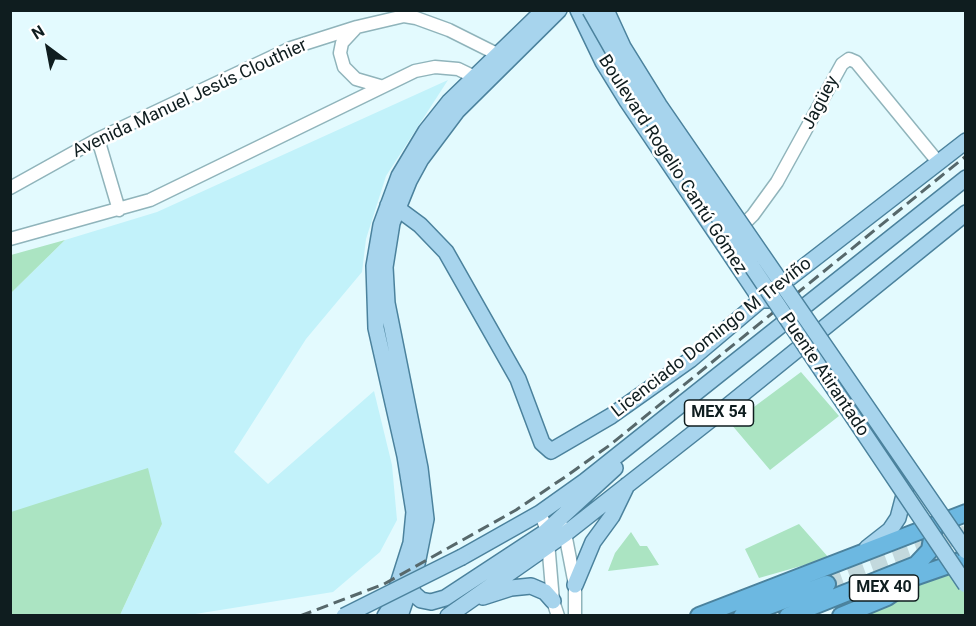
<!DOCTYPE html>
<html>
<head>
<meta charset="utf-8">
<style>
  body { margin:0 }
  #map { position:relative; width:976px; height:626px; overflow:hidden; background:#e3fafe; font-family:Roboto,sans-serif }
  canvas { display:block }
  .frame { position:absolute; inset:0; border:12px solid #0f1d1f; pointer-events:none }
  .north { position:absolute; left:18px; top:18px; width:60px; height:60px; -webkit-text-stroke:4px #fff; paint-order:stroke; rotate:328deg; font-size:16px; font-weight:700; line-height:24px; text-align:center; color:#0f1d1f }
  .north::after { content:''; display:block; margin:auto; width:21px; height:27px; background:#0f1d1f; clip-path:polygon(50% 0,100% 100%,50% 72%,0 100%) }
</style>
</head>
<body>
<div id="map">
<canvas width="976" height="626"></canvas>
<div class="frame"></div>
<div class="north">N</div>
</div>
<script>
const ctx = document.querySelector('canvas').getContext('2d');
ctx.lineJoin = 'round';
function paint(path, color) {
  ctx.fillStyle = color;
  ctx.fill(path, 'evenodd');
}
function shape(rows) {
  const path = new Path2D();
  for (const r of rows) {
    path.moveTo(r[0], r[1]);
    for (let i = 2; i < r.length; i += 2) path.lineTo(r[i], r[i + 1]);
  }
  return path;
}
function trace(path, color, width, dash) {
  ctx.strokeStyle = color;
  ctx.lineWidth = width;
  ctx.lineCap = dash ? 'butt' : 'round';
  ctx.setLineDash(dash || []);
  ctx.stroke(path);
}
function label(font, color, halo, rows, align = 'center') {
  ctx.font = font + ' Roboto,sans-serif';
  ctx.lineWidth = 5;
  ctx.setLineDash([]);
  ctx.textBaseline = 'middle';
  ctx.strokeStyle = halo;
  ctx.fillStyle = color;
  for (const [text, x, y, turn = 0] of rows) {
    ctx.save();
    ctx.translate(x, y);
    ctx.rotate((+turn || 0) * Math.PI / 180);
    ctx.textAlign = isNaN(turn) ? turn : align;
    if (halo) ctx.strokeText(text, 0, 0);
    ctx.fillText(text, 0, 0);
    ctx.restore();
  }
}
paint(shape([
  [448,80,386,176,366,239,362,272,306,339,234,452,268,484,374,391,392,465,397,520,380,552,333,592,189,615,120,615,162,524,11,512,11,293,65,240,157,212]
]), '#c2f2fa');
paint(shape([
  [65,240,11,293,11,255],
  [801,372,839,416,770,470,731,424],
  [148,468,162,524,120,615,11,615,11,512],
  [799,524,829,558,759,578,745,549],
  [631,532,640,546,647,546,659,565,608,571,615,553],
  [965,566,965,615,838,616,887,595]
]), '#abe4c2');
trace(shape([
  [827,584,966,533]
]), '#c3d9dd', 16, [16, 8]);
const minor = shape([
  [355,29,342,43,340,53,344,67,356,79,380,86],
  [98,139,119,210],
  [10,188,98,139,291,48,357,27,404,16,416,18,449,30,505,58],
  [737,231,753,215,777,182,842,64,849,59,856,62,938,162],
  [10,239,150,200,415,71,435,67,458,69,481,80],
  [540,513,547,530,553,601,558,616],
  [564,528,575,585,575,616]
]);
const major = shape([
  [578,10,603,62,627,101,761,300,769,300],
  [388,205,397,208,420,225,446,252,518,379,542,443,551,451,611,416,690,360,761,300,966,141],
  [867,548,890,530,898,518,907,484],
  [462,557,540,513,585,481,966,178],
  [411,583,413,593,421,600,431,602,445,598,544,533,615,468],
  [575,585,593,542,612,516,627,485],
  [483,597,511,588,531,586,545,592,553,601],
  [385,616,391,606,411,543,414,512,405,456,376,328,374,266,381,225,399,176,426,131,449,102,544,10],
  [400,616,416,569,426,519,420,468,387,303,385,267,392,223,409,181,421,159,457,111,559,10],
  [448,616,565,534,714,417,966,213]
]);
const highway = shape([
  [894,584,966,559],
  [699,616,966,513],
  [742,616,827,584],
  [788,616,916,565,930,550,934,527],
  [841,616,887,597,907,583]
]);
trace(minor, '#90b4bb', 15);
trace(major, '#4b829d', 18);
trace(highway, '#4b829d', 20);
trace(minor, '#fff', 12);
trace(major, '#a7d4ed', 15);
trace(highway, '#6cb8e1', 16);
trace(shape([
  [300,616,384,584,516,510,565,477,610,445,966,156]
]), '#57686b', 3, [12, 6]);
const majorBridge = shape([
  [590,10,648,112,966,585],
  [606,10,623,47,659,105,966,551],
  [344,616,462,557]
]);
trace(majorBridge, '#4b829d', 18, []);
trace(majorBridge, '#a7d4ed', 15);
for (const [x, y, w] of [
  [719,413,69],
  [884,588,69]
]) {
  const box = new Path2D();
  box.roundRect(x - w / 2, y - 13, w, 26, 4.5);
  ctx.fillStyle = '#fff';
  ctx.fill(box);
  trace(box, '#0f1d1f', 1.5);
}
label('bold 16px', '#0f1d1f', null, [
  ["MEX 54",719,413],
  ["MEX 40",884,588]
]);
label('18px', '#0f1d1f', '#fff', [
  ["Avenida Manuel Jesús Clouthier",190,99,-25],
  ["Jagüey",821,103,-62],
  ["Boulevard Rogelio Cantú Gómez",672,165,57],
  ["Licenciado Domingo M Treviño",712,338,-38],
  ["Puente Atirantado",824,375,56]
]);
</script>
</body>
</html>
